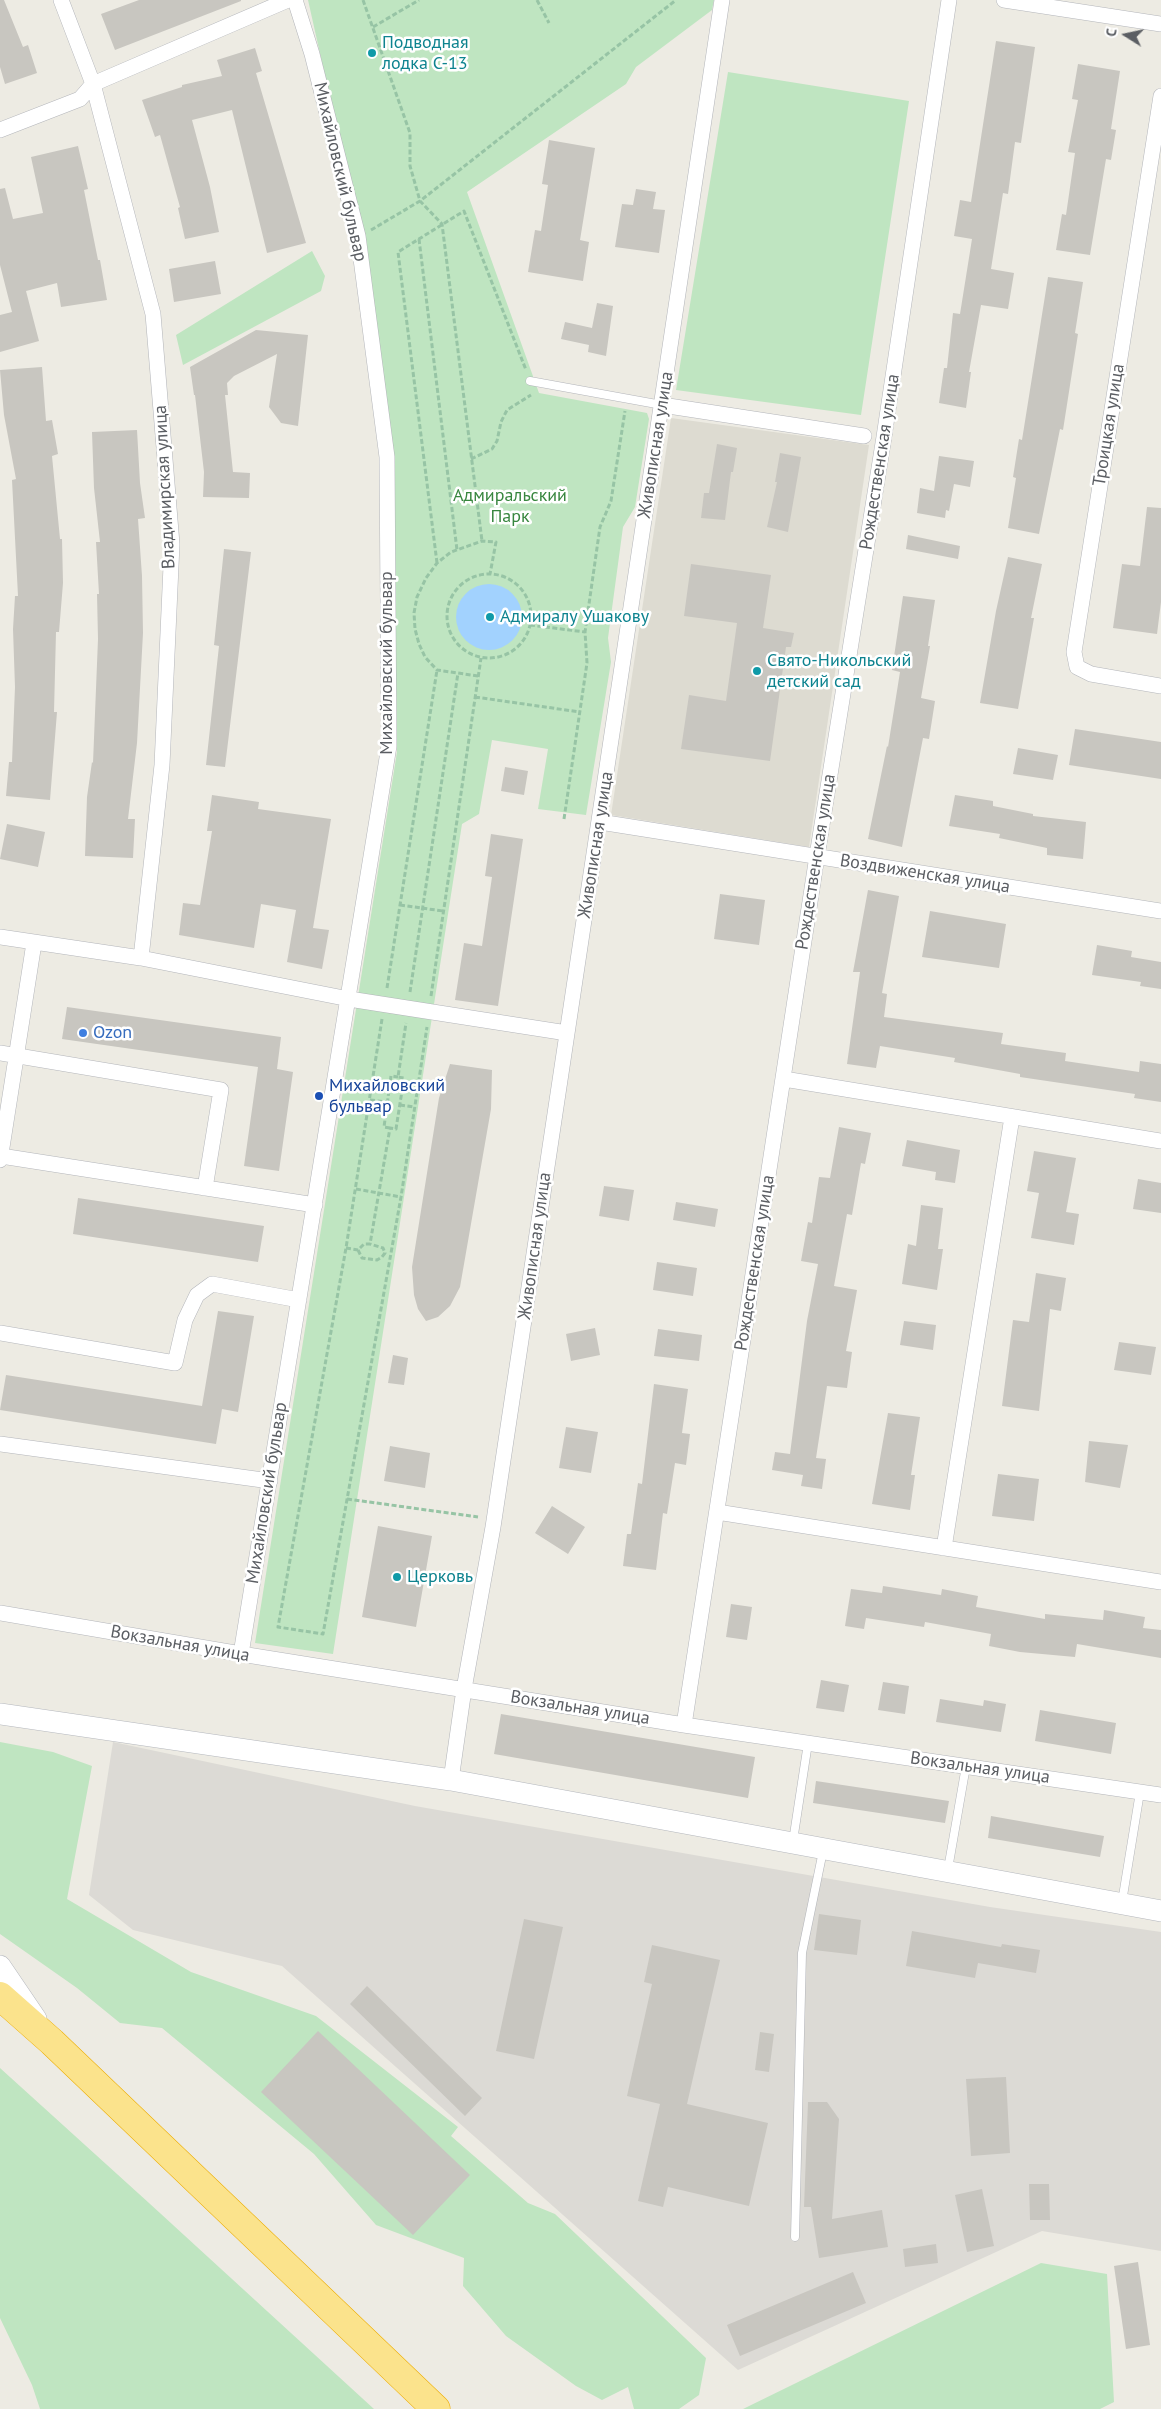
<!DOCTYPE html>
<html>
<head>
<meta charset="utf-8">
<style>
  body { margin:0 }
  #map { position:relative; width:1161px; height:2409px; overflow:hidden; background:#edebe3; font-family:"PT Sans",sans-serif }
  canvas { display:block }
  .north { position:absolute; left:1101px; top:10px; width:50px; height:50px; -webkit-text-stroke:4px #fff; paint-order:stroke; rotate:280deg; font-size:14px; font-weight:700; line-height:20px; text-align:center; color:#5b5e63 }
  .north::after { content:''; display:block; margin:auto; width:18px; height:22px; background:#5b5e63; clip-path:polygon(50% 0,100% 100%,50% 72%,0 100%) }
</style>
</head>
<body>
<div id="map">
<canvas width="1161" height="2409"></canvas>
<div class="north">С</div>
</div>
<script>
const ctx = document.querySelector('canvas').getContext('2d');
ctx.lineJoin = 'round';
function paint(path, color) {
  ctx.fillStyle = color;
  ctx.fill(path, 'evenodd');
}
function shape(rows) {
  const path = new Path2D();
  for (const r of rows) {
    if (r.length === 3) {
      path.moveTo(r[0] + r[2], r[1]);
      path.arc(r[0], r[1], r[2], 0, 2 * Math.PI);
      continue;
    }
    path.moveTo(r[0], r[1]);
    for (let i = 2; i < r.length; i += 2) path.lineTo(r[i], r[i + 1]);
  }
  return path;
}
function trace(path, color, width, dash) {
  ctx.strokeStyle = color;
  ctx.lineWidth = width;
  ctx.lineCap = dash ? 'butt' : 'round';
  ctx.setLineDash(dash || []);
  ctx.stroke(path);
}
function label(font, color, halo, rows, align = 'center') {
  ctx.font = font + ' "PT Sans",sans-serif';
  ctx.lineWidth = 5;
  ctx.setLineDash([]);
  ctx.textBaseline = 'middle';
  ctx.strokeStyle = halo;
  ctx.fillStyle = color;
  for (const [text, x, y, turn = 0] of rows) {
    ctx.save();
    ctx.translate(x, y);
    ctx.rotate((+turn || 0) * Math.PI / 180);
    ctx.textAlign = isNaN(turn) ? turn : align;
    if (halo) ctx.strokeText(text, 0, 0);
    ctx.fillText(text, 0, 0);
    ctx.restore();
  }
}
paint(shape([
  [113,1742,415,1806,990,1907,1161,1932,1161,2251,1042,2231,738,2370,282,1966,133,1930,89,1895]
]), '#dcdad5');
paint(shape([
  [671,418,869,445,809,847,611,815]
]), '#dddbd1');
paint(shape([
  [308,0,714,0,712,10,636,67,626,84,467,192,539,393,647,413,649,419,635,507,623,527,608,638,611,662,586,815,538,809,548,749,492,740,479,814,462,824,333,1654,255,1643,397,752,393,457,367,263],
  [728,72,909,101,861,415,676,390],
  [312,251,325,276,321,291,183,365,176,335],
  [0,1742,53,1752,92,1766,67,1899,191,1972,316,2016,458,2127,451,2136,528,2203,555,2214,706,2358,699,2395,679,2409,634,2409,628,2387,602,2400,576,2386,506,2336,463,2286,464,2258,376,2225,314,2154,162,2028,120,2023,77,1988,0,1934],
  [0,2068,149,2203,374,2409,40,2409,32,2385,0,2318],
  [1041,2263,1107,2274,1114,2402,1100,2409,743,2409]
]), '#bfe5c1');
paint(shape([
  [489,617,33]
]), '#a2d2fe');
paint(shape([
  [0,0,4,0,23,47,28,45,37,73,5,84,0,67],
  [139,0,241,0,241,1,115,50,101,14],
  [996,41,1035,47,1021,143,1015,142,1008,194,1003,193,991,269,1014,273,1008,309,981,305,969,372,971,372,966,408,939,403,944,368,947,368,953,313,960,314,972,239,954,236,960,200,971,202],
  [255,48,262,71,256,73,306,243,267,253,232,110,192,120,210,187,219,232,185,239,178,208,180,207,160,135,155,137,142,100,182,87,182,85,222,76,217,60],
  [1078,64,1120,71,1111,129,1116,130,1111,160,1106,159,1090,255,1056,250,1062,214,1066,215,1075,153,1068,152,1078,100,1072,99],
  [549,140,595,148,580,240,589,242,583,281,528,272,535,230,541,231,548,185,542,184],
  [78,146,88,189,84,190,98,260,100,260,107,300,61,307,57,283,26,291,39,341,0,352,0,315,12,312,0,265,0,189,5,188,13,219,43,213,31,157],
  [636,189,656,192,653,209,665,210,659,253,615,247,622,204,633,205],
  [215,261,221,294,174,302,169,269],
  [1048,277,1083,282,1075,333,1078,334,1063,430,1060,429,1039,534,1008,528,1016,478,1013,477,1019,439,1022,440],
  [597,303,613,306,606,356,588,352,589,345,561,339,565,322,592,328],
  [256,330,308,335,298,426,281,423,269,407,277,354,234,376,227,383,228,395,225,395,233,472,250,473,249,498,203,497,204,472,195,395,194,395,190,367],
  [42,367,46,421,52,420,58,454,52,456,60,539,62,539,63,583,59,632,56,632,54,712,57,712,50,800,6,796,9,762,12,762,15,687,13,629,15,596,18,596,12,480,16,479,4,415,0,370],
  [137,430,140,483,145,518,138,519,142,576,143,633,137,743,128,819,135,819,133,858,85,856,87,797,92,762,93,763,98,639,97,594,99,594,96,542,100,542,94,488,92,432],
  [717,444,737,448,733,472,731,472,725,520,701,518,704,493,709,493],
  [780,453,801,457,788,532,767,527,777,482,775,482],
  [939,456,974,461,970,487,954,484,949,511,946,510,945,518,917,513,920,488,934,491],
  [1147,507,1161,508,1161,602,1157,634,1113,628,1122,564,1140,566],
  [908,535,960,546,958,559,906,549],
  [224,549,251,552,225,767,206,765,219,646,214,645],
  [1008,557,1042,564,1031,618,1034,618,1018,709,980,703,996,611],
  [691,564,771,575,763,628,794,633,791,647,786,647,770,761,681,749,689,695,726,701,737,623,684,616],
  [903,596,935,600,928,646,930,646,921,698,935,701,929,739,923,738,902,847,868,839,887,746,888,747,900,672,892,670],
  [1075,729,1161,742,1161,779,1069,765],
  [1018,748,1058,755,1053,780,1013,774],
  [505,767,528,771,524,795,501,791],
  [212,795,259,802,258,809,331,819,313,928,329,930,322,969,287,962,296,910,261,904,254,948,179,935,183,903,200,905,212,831,207,831],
  [955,795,993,801,993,806,1033,814,1033,816,1086,822,1083,859,1047,855,1047,848,999,838,1000,834,949,826],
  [7,824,45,832,38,867,0,859],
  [491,834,523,839,498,1006,455,1000,464,943,482,946,492,877,485,876],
  [868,890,899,896,882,993,887,994,884,1017,1003,1033,1001,1044,1066,1053,1065,1061,1139,1072,1140,1061,1161,1064,1161,1102,1134,1098,1135,1094,1020,1077,1020,1074,954,1062,955,1058,880,1046,876,1068,847,1064,860,972,853,972],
  [720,894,765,900,759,945,714,939],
  [930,911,1006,924,999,968,922,957],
  [1097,945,1132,951,1131,957,1161,962,1161,989,1140,986,1141,982,1092,975],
  [67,1007,281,1037,277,1069,293,1072,279,1171,244,1166,258,1067,62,1039],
  [450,1064,492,1070,491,1109,460,1287,450,1306,438,1317,426,1321,418,1309,414,1295,412,1267,439,1098],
  [839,1127,871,1133,865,1164,861,1163,852,1215,847,1214,834,1286,857,1290,846,1351,852,1352,847,1388,827,1386,816,1458,826,1459,822,1489,801,1486,803,1475,772,1470,775,1452,790,1454,807,1321,818,1264,801,1261,808,1222,812,1223,819,1177,830,1178],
  [907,1140,960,1150,955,1183,935,1180,936,1172,902,1166],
  [1034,1151,1076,1158,1066,1212,1079,1214,1074,1245,1031,1238,1039,1193,1027,1191],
  [1138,1179,1161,1183,1161,1213,1133,1209],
  [604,1186,634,1190,629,1221,599,1216],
  [78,1198,264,1226,258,1262,73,1234],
  [676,1202,718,1209,715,1227,673,1220],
  [921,1205,943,1208,938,1249,943,1249,937,1290,902,1284,908,1244,916,1246],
  [657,1262,697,1268,693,1296,653,1290],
  [1036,1273,1066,1278,1061,1311,1050,1309,1039,1411,1002,1406,1013,1320,1029,1322],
  [218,1311,254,1316,238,1412,222,1409,216,1444,0,1410,6,1375,202,1406],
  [904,1321,936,1325,933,1350,900,1345],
  [595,1328,600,1355,571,1361,566,1334],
  [658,1329,702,1335,699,1361,654,1356],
  [1119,1342,1156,1347,1151,1375,1114,1370],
  [393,1355,408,1358,404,1385,388,1383],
  [654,1384,688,1389,682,1433,690,1434,686,1465,675,1463,667,1514,663,1513,656,1570,623,1566,627,1534,631,1534,638,1483,642,1484],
  [888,1413,920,1417,911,1475,915,1475,910,1510,872,1504],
  [566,1427,598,1432,591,1473,559,1468],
  [1089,1441,1128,1445,1120,1488,1085,1482],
  [390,1446,430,1453,425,1488,384,1481],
  [998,1474,1039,1479,1034,1521,992,1516],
  [552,1506,585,1527,568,1554,535,1533],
  [378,1526,432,1536,416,1627,362,1617],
  [883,1586,941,1595,942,1589,978,1596,976,1607,1045,1619,1045,1614,1103,1620,1104,1610,1145,1617,1143,1628,1161,1630,1161,1658,1077,1644,1075,1657,1020,1652,989,1646,991,1634,925,1622,924,1627,866,1618,864,1629,845,1626,851,1589,882,1593],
  [731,1604,752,1607,747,1640,726,1637],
  [821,1680,849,1685,844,1712,816,1708],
  [883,1682,909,1686,905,1714,878,1710],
  [940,1699,983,1706,984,1700,1006,1704,1001,1732,936,1722],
  [1040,1710,1116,1723,1111,1754,1035,1741],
  [501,1714,755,1757,748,1798,494,1754],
  [816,1781,949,1801,945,1823,813,1803],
  [991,1816,1104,1836,1100,1857,988,1838],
  [819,1914,861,1920,857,1955,814,1950],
  [524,1919,563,1927,534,2059,496,2051],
  [912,1931,1001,1947,1002,1944,1040,1950,1036,1973,978,1963,975,1978,906,1966],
  [652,1945,720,1960,687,2104,768,2123,749,2206,668,2187,663,2207,638,2201,660,2104,627,2096,652,1984,644,1982],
  [367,1986,482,2098,465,2116,350,2004],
  [318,2031,470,2175,413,2235,261,2092],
  [760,2032,774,2034,769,2072,755,2070],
  [1006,2077,1010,2153,971,2156,966,2079],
  [808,2102,827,2102,839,2119,832,2219,882,2210,888,2247,819,2258,811,2207,804,2207],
  [1029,2184,1049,2184,1050,2220,1030,2220],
  [982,2189,994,2246,967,2252,955,2195],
  [936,2244,938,2263,905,2267,903,2249],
  [1138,2262,1150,2345,1126,2349,1114,2266],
  [853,2272,866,2303,740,2356,727,2325]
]), '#c8c6c0');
const lane = shape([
  [530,381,662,405],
  [793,1841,808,1743],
  [948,1869,966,1766],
  [1122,1902,1140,1792],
  [795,2237,802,1953,823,1851]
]);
const street = shape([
  [61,0,93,84,153,314,172,544,162,765,141,958],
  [1004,0,1161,24],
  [1161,96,1074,652,1077,667,1091,674,1161,686],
  [0,130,80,99,93,84,288,0],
  [662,405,864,436],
  [600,822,1161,911],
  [0,937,141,958,349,999,567,1033],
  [0,1053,221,1090,205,1188],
  [784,1079,1161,1141],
  [1,1156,315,1205],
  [0,1160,34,943],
  [0,1333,175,1363,185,1320,197,1295,212,1284,299,1300],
  [0,1444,270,1481],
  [717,1512,1161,1582],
  [944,1548,1012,1117],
  [0,1613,241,1654,684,1725,1161,1795],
  [241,1654,389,746,387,457,358,236,312,54,295,0],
  [684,1725,817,856,884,437,949,0],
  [451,1780,464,1689,493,1527,722,0]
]);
const secondary = shape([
  [0,1714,451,1780,1161,1911],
  [0,1966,36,2019]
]);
const highway = shape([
  [0,1996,52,2042,436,2409]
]);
trace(lane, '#b3b5ba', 9);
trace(street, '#b3b5ba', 16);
trace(secondary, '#b4b7bd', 22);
trace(highway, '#edad03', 29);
trace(shape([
  [363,0,410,133,410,166,420,201,442,224,482,541],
  [537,0,549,23],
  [373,27,419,0],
  [371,230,420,201,676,0],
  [419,239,457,550],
  [471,459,492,449,497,441,501,422,507,410,531,395],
  [437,563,398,252,464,211,526,370],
  [489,616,42],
  [530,625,585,632],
  [478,676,437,670,425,657,419,644,415,629,414,613,417,597,426,578,437,563,451,552,482,541,496,542,490,574],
  [475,697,580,712],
  [564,819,587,663,585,632,600,527,611,501,625,411],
  [400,905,443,911],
  [387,988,437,670],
  [410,992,458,673],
  [431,996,481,658],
  [382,1019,346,1248,278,1627,323,1634,401,1197,427,1027],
  [370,1100,387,1102],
  [400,1105,414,1107],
  [390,1128,384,1127,391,1076,398,1077],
  [356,1189,401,1197],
  [346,1248,358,1250,364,1244,370,1244,390,1128,396,1129,404,1078,398,1077,406,1023],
  [358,1250,362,1258,377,1260,382,1257,385,1253,383,1248,370,1244],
  [347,1499,478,1517]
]), '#97c4a5', 3, [5, 2.5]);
trace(lane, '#fff', 8);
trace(street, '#fff', 15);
trace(secondary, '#fff', 21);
trace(highway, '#fbe38c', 28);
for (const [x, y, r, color] of [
  [372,53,5,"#0f9aa8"],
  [490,617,5,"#0f9aa8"],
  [757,671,5,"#0f9aa8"],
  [83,1033,5,"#3f7fe0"],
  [319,1096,5,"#1a4fb4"],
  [397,1577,5,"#0f9aa8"]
]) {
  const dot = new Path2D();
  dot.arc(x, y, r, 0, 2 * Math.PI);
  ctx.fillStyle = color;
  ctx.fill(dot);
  trace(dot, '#fff', 2);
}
label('18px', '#0d838f', '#fff', [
  ["Подводная",382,43],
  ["лодка С-13",382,64],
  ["Адмиралу Ушакову",500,617],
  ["Свято-Никольский",767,661],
  ["детский сад",767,682],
  ["Церковь",407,1577]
], 'left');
label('18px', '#5b5e63', '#fff', [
  ["Михайловский бульвар",340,172,77],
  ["Троицкая улица",1109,425,-81],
  ["Живописная улица",656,445,-81],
  ["Рождественская улица",880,462,-81],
  ["Владимирская улица",165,487,-93],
  ["Михайловский бульвар",387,663,-90],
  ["Живописная улица",596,845,-81],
  ["Рождественская улица",816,862,-81],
  ["Воздвиженская улица",925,874,9],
  ["Живописная улица",535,1246,-82],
  ["Рождественская улица",755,1263,-81],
  ["Михайловский бульвар",267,1493,-81],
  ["Вокзальная улица",180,1644,10],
  ["Вокзальная улица",580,1708,9],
  ["Вокзальная улица",980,1768,8]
]);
label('18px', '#37863e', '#fff', [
  ["Адмиральский",510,496],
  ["Парк",510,517]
]);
label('18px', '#366cbe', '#fff', [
  ["Ozon",93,1033]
], 'left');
label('18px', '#164399', '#fff', [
  ["Михайловский",329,1086],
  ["бульвар",329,1107]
], 'left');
</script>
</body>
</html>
